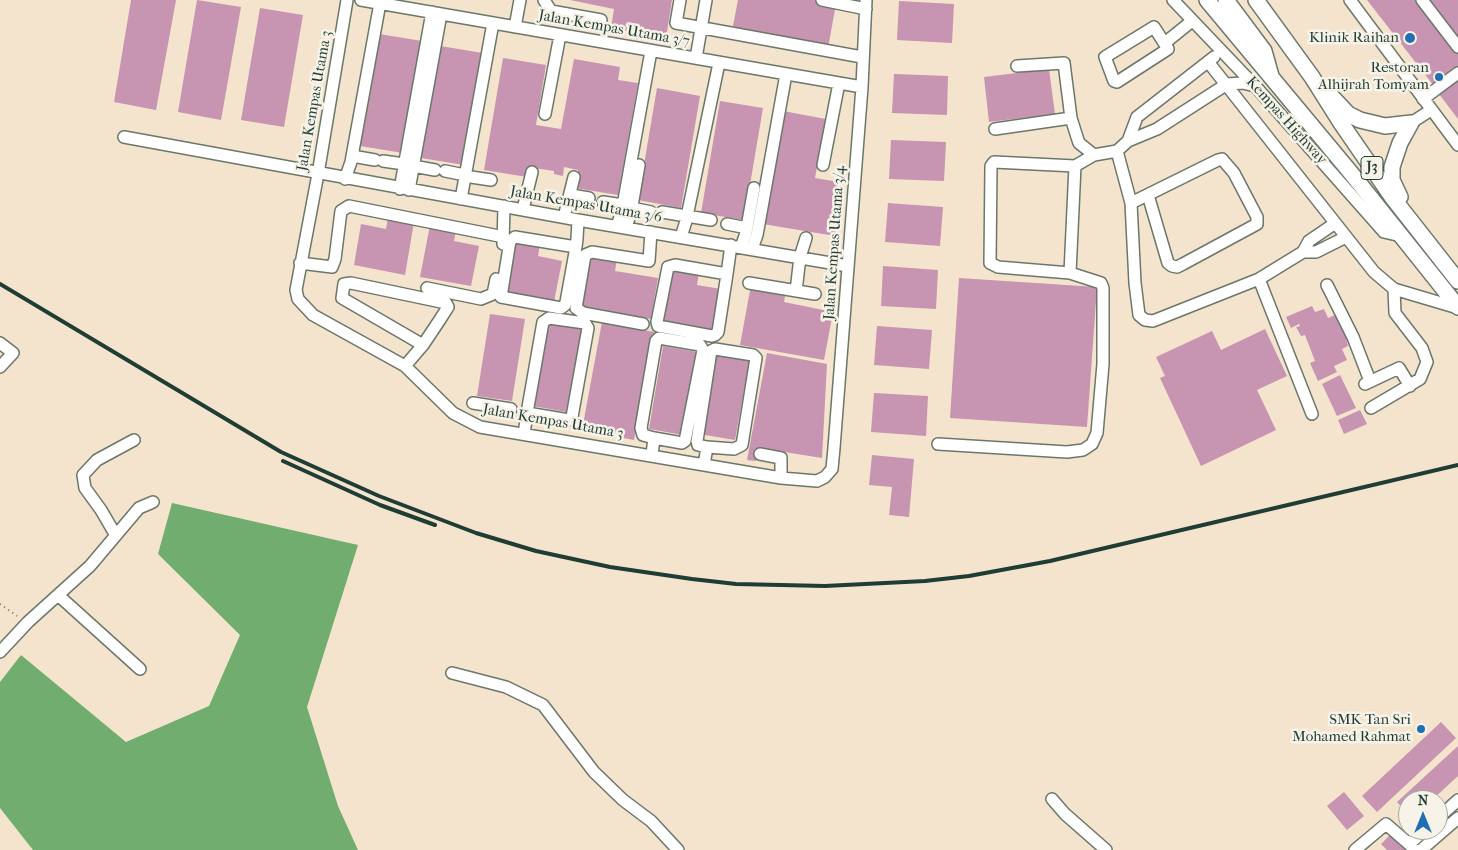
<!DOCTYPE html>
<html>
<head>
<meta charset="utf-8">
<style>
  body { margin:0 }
  #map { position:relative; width:1458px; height:850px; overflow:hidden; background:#f5e4cd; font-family:"IM FELL French Canon",serif }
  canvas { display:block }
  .north { position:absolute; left:1398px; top:790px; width:50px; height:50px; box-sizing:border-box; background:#f7f3e8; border:1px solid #a1aaa0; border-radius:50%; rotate:0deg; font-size:14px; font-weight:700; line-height:20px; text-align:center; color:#1f3d34 }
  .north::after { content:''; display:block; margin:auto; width:18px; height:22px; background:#1f6fb2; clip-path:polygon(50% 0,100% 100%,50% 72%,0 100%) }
</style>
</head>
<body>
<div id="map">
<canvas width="1458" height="850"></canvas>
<div class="north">N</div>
</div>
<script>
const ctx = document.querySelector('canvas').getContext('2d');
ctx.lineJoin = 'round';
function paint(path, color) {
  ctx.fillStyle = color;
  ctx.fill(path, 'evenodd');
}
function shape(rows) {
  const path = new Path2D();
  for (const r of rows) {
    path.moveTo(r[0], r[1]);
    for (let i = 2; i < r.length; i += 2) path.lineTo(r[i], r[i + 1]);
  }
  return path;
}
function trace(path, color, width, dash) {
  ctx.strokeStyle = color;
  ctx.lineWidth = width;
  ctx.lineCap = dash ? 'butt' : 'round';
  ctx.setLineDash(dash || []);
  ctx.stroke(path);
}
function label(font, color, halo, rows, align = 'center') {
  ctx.font = font + ' "IM FELL French Canon",serif';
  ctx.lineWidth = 5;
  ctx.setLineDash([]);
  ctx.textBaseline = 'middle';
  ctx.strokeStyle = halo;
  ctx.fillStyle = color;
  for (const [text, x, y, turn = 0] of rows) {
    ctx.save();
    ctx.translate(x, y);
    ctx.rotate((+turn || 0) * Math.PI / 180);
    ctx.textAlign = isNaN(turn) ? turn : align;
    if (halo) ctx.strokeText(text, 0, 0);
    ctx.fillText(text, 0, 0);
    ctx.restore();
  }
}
paint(shape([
  [172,503,358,545,307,707,338,806,358,850,33,850,0,808,0,682,21,655,126,742,209,706,240,635,158,554]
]), '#70ad6e');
paint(shape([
  [131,0,176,0,156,110,114,102],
  [197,0,241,7,221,120,178,112],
  [570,0,672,0,666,38,611,28,614,9],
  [738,0,813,0,836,4,828,48,732,31],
  [1367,0,1417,0,1458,54,1458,67,1434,86],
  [1427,0,1458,0,1458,40],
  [899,1,954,4,952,43,897,40],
  [260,8,303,15,284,127,241,120],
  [379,34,422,41,403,153,360,146],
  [440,46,483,53,464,165,421,158],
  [503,58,546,65,536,125,561,129,574,59,620,67,618,80,638,83,618,195,575,188,578,170,564,167,563,176,554,174,554,171,528,167,527,177,484,170],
  [1049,69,1055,114,989,122,984,77],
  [894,74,948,76,947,115,892,113],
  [1458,79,1458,119,1439,94],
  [657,88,700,96,681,208,638,200],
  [720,101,763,108,744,220,701,213],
  [783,111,826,119,815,178,839,182,835,236,763,224],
  [891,140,946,142,944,181,889,179],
  [888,203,943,207,940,246,885,242],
  [388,217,414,222,405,275,354,265,361,224,386,229],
  [430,225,456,230,454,241,479,246,471,286,420,277],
  [513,240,540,245,538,256,562,261,554,302,504,293],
  [590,254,617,259,615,271,658,278,651,319,581,306],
  [883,266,938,270,936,309,881,306],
  [673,269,699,273,697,285,721,289,714,330,663,321],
  [959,278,1097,287,1087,427,950,418],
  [751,285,786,291,784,302,833,312,824,360,740,345],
  [1312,306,1315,312,1324,309,1328,318,1335,315,1342,321,1348,346,1342,349,1347,360,1334,366,1337,372,1318,381,1310,363,1315,361,1305,335,1301,336,1296,327,1300,326,1299,324,1291,328,1286,317],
  [490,314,525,319,512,401,477,396],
  [602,322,654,332,634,440,582,430],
  [549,323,582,328,566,412,533,406],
  [877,326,932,330,929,369,874,365],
  [1265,329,1287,376,1257,390,1276,430,1201,466,1160,378,1165,376,1156,357,1212,331,1221,350],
  [663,346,697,352,683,435,649,429],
  [714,352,750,358,735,440,699,434],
  [767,353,827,364,822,458,759,448,756,461,747,460],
  [1340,375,1356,408,1337,416,1322,384],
  [874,393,928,396,926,436,871,432],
  [1360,410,1367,424,1344,434,1338,420],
  [872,455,914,459,909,517,889,515,892,487,869,485],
  [1441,722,1456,738,1377,812,1362,796],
  [1458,746,1458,776,1432,800,1408,800,1408,814,1397,802],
  [1344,792,1364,816,1347,830,1327,806],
  [1392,833,1408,850,1387,850,1381,844]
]), '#c794b1');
const minor = shape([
  [347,0,318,174,296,290,298,299,313,315,405,366,453,413,480,427,781,478,817,481,825,477,832,469,834,448,862,87,866,0],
  [361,0,862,87],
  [544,0,551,11,601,20],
  [680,0,676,23,862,57],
  [822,0,866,9],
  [1173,0,1256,87,1384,232,1401,236],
  [1350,0,1458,145],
  [1422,0,1458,47],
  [515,27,520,0],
  [1154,27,1168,49,1117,82,1114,81,1105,57,1154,27],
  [1166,42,1192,21],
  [696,58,706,0],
  [1209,63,1374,272,1394,289,1458,308],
  [1017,66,1064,63,1071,118,1077,137,1079,143,1094,155],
  [1423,99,1458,73],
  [545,114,560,35],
  [1411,123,1431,110],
  [995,129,1071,118],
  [124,137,578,220,848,266],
  [1128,141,1137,117,1214,57],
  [1117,151,1131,203,1135,283,1139,315,1145,320,1153,321,1259,279,1303,252,1309,241,1334,224],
  [352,156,375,160],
  [383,161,404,164],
  [823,165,839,83],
  [413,166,435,170],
  [1075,166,1094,155,1117,151,1128,141,1157,129,1227,84,1243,83,1255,86],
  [445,171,465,175],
  [471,177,491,180],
  [345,179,351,162,380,3],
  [400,189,432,12],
  [409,190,441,14],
  [571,195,589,198],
  [461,199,493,23],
  [603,202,623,205],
  [1131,203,1218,160,1222,159,1234,173,1257,217,1257,224,1183,264,1177,267,1172,266,1168,263,1148,195],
  [632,208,651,212],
  [523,209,532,172],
  [662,212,711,220],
  [564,217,574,177],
  [727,224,747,228],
  [617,226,622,211,651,51],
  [626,227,631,212,639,165],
  [681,237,686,221,719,63],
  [503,244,504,206],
  [576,247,515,237,510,241,501,297,561,308,565,305,566,302,576,247,577,239,578,220],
  [741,247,746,233,754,188],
  [752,249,757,235,786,74],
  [1303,252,1316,252,1346,237],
  [300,263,332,267,335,259,341,211,349,206,504,237],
  [727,274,675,265,668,267,657,322,658,326,712,336,715,335,718,332,727,274,731,245],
  [1259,279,1312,414],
  [749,283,815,294],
  [1327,285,1353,337,1370,381],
  [427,288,481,299,493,294,496,279],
  [796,291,800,257,806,238],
  [643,324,583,313,576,308,585,255,592,252,649,261,651,232],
  [0,343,13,353,0,367],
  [405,366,423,345,439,321,448,307,446,303,351,283,344,284,342,298,423,345],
  [1365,384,1399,368,1410,386],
  [473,403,511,409],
  [1371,408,1420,379,1427,362,1422,348,1395,313,1394,289],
  [524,434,527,413,569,420,572,417,588,328,585,323,549,318,543,322,527,413],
  [938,444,1067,452,1083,450,1092,444,1097,433,1103,364,1103,288,1101,283,1070,273,998,267,990,263,991,166,994,162,1075,166,1070,273],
  [760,454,781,458,781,478],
  [652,455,654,438,682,443,685,441,703,350,700,345,659,338,656,341,641,428,643,435,654,438],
  [704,465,707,447,734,449,742,445,756,358,753,355,715,349,711,351,697,441,698,445,707,447],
  [115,534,101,510,85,488,83,475,97,460,134,440],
  [58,595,140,669],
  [0,652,28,622,90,566,139,508,153,502],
  [452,673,506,687,543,705,594,772,623,800,651,821,678,850],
  [1052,799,1065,814,1106,850],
  [1438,818,1458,800],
  [1414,849,1409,844,1425,830],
  [1355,850,1386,824,1409,844],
  [1421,850,1458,818]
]);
const major = shape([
  [1207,0,1351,173,1458,307],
  [1226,0,1264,51,1271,76],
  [1256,0,1312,77,1341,123,1392,197,1458,281],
  [1331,96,1348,114,1360,120,1385,126,1411,123],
  [1400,197,1392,180,1392,167,1400,143,1411,123]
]);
trace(minor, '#6a776a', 14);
trace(major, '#6a776a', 18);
trace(shape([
  [0,604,17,616]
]), '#6a776a', 2, [1, 4]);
trace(minor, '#fff', 11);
trace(major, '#fff', 15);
trace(shape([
  [0,284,281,452,379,496,476,533,536,551,610,567,692,579,736,584,825,586,925,581,969,576,1050,561,1458,465],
  [283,461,380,505,435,525]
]), '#1f3d34', 4);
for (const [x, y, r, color] of [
  [1410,38,6,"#1f6fb2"],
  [1439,77,5,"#1f6fb2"],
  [1421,729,5,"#1f6fb2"]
]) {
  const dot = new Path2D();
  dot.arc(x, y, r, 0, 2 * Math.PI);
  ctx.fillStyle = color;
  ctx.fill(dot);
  trace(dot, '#f7f3e8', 2);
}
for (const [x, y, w] of [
  [1372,168,22]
]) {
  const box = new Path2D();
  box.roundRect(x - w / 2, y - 11.5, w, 23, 4);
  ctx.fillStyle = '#f7f3e8';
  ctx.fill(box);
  trace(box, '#1f3d34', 1);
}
label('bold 14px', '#1f3d34', null, [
  ["J3",1372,168]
]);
label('15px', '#1f3d34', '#f7f3e8', [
  ["Jalan Kempas Utama 3/7",614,29,10],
  ["Jalan Kempas Utama 3",315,101,-80],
  ["Kempas Highway",1286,121,48],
  ["Jalan Kempas Utama 3/6",586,205,10],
  ["Jalan Kempas Utama 3/4",835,243,-86],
  ["Jalan Kempas Utama 3",553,422,10]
]);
label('15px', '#1f3d34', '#f7f3e8', [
  ["Klinik Raihan",1399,38],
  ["Restoran",1429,68],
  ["Alhijrah Tomyam",1429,85],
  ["SMK Tan Sri",1411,720],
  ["Mohamed Rahmat",1411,737]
], 'right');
</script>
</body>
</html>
